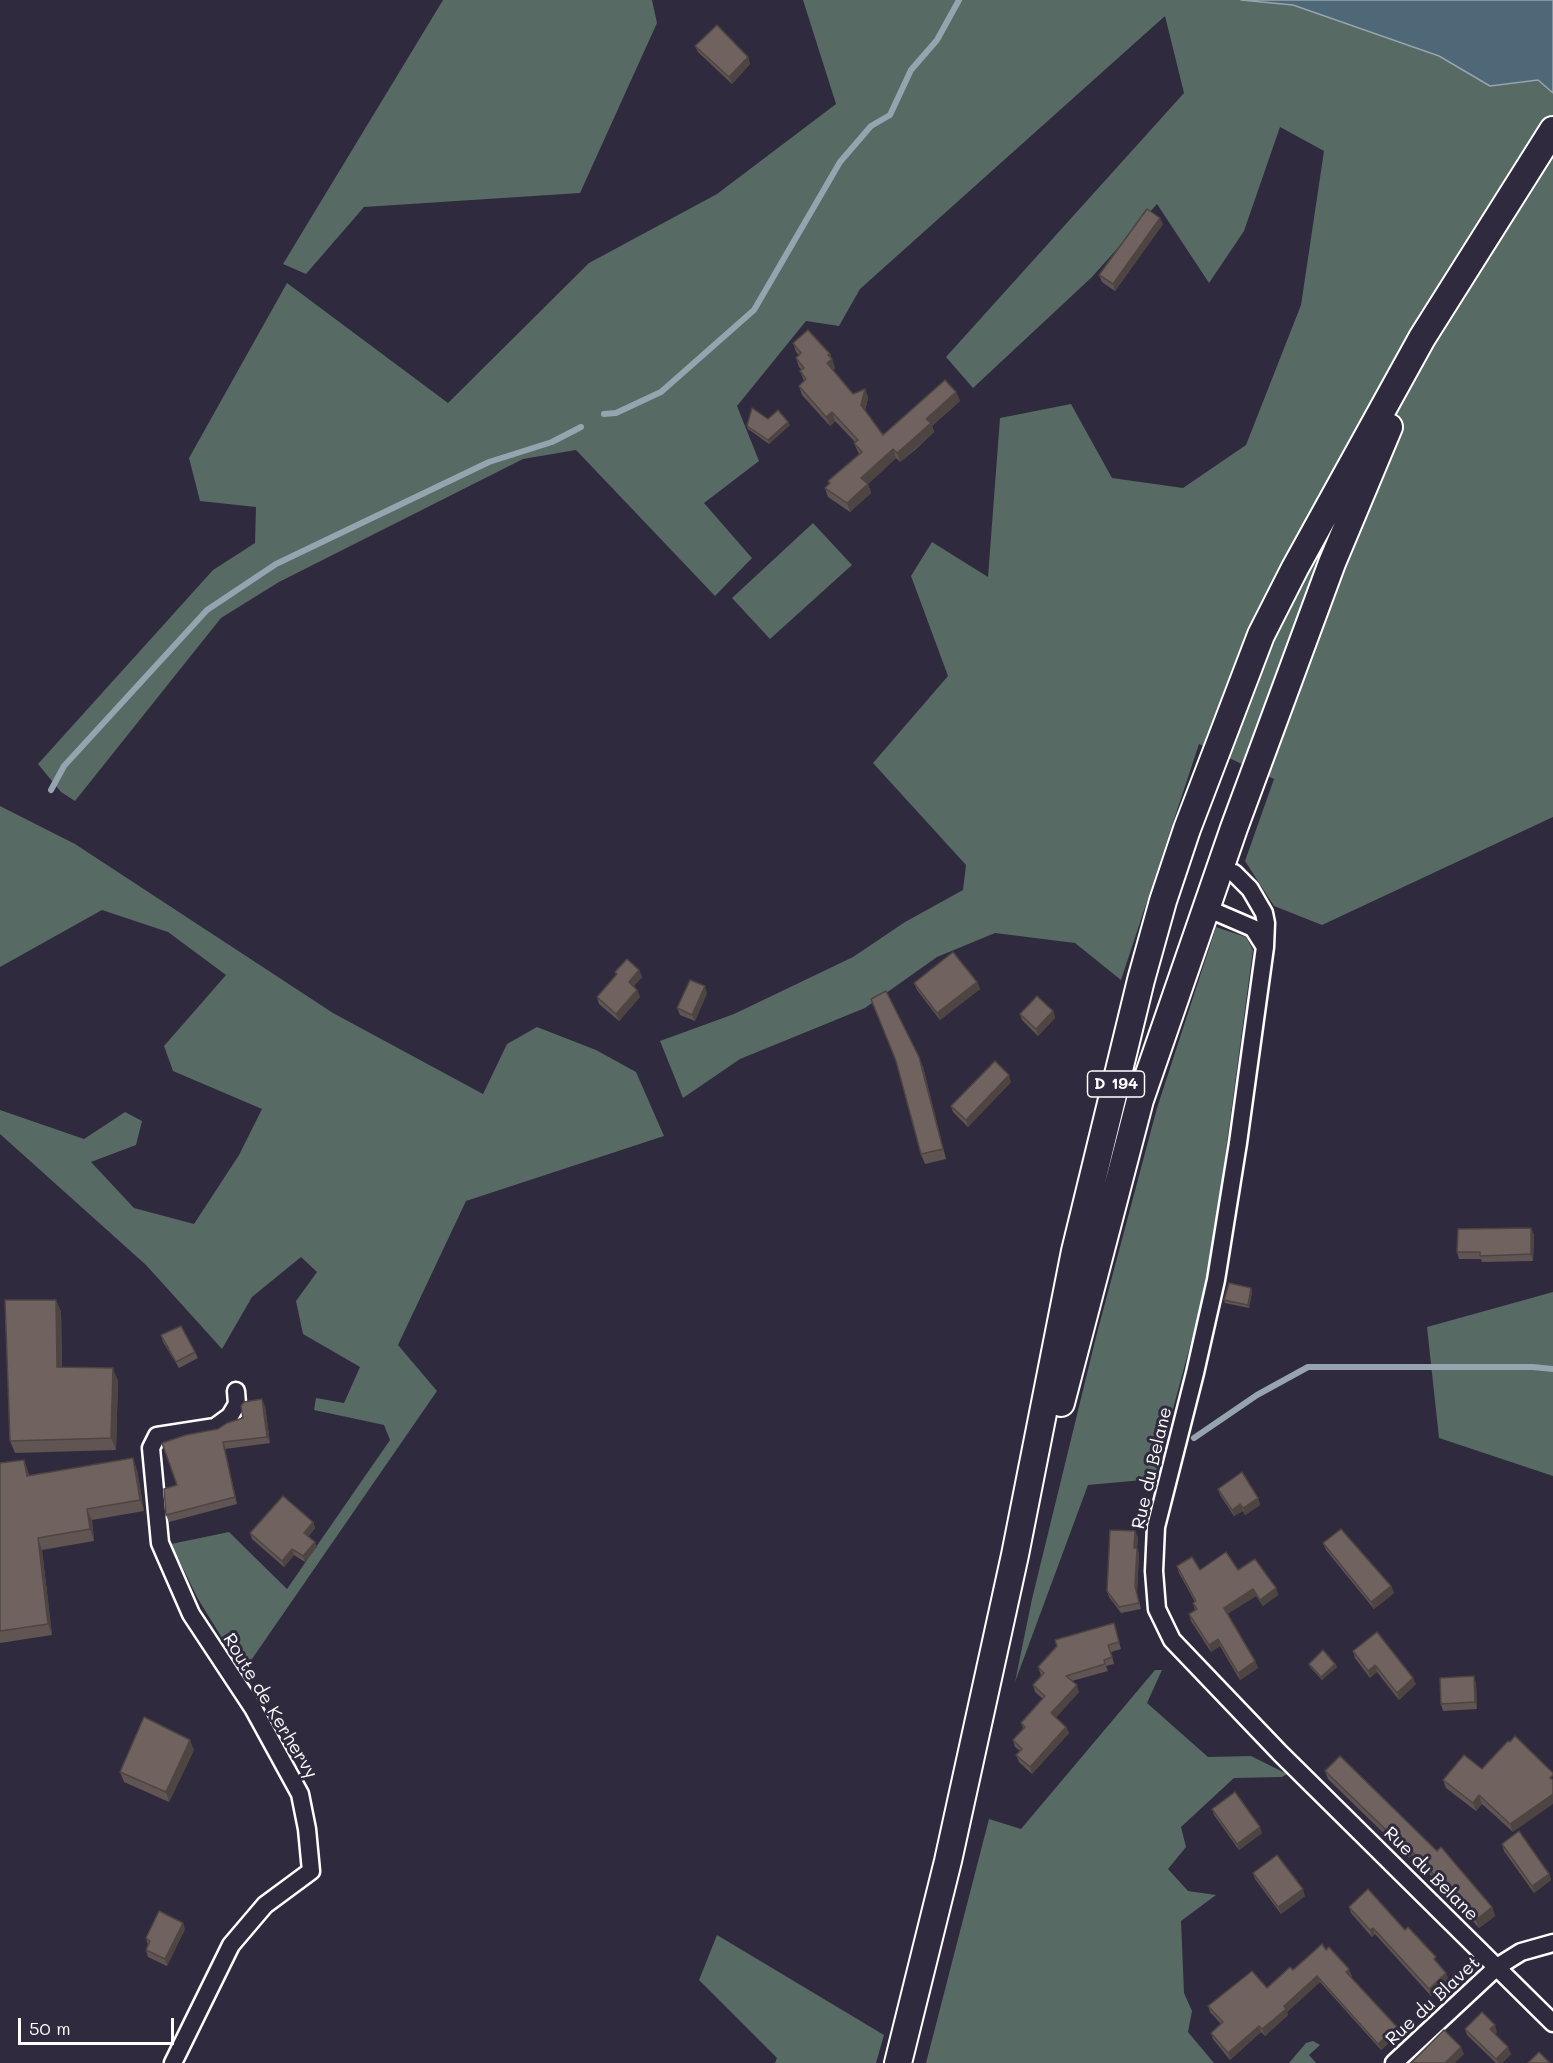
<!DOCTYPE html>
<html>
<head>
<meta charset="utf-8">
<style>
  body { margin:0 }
  #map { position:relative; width:1553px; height:2063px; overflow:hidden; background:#2f2a3d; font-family:Mali,sans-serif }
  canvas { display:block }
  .scale { position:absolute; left:18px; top:2018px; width:156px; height:27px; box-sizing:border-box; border:3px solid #fff; border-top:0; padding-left:8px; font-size:18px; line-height:21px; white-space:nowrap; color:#fff; -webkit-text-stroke:4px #2f2a3d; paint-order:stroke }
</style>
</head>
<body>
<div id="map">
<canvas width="1553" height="2063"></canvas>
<div class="scale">50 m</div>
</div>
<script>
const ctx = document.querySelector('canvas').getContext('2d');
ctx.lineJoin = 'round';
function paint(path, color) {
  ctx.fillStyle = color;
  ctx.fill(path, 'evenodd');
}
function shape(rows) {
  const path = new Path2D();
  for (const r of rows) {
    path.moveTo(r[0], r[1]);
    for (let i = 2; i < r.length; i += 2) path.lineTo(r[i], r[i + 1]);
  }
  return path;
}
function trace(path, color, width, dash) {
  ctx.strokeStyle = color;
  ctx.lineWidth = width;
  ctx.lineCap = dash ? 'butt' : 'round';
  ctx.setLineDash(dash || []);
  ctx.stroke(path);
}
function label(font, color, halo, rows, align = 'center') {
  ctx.font = font + ' Mali,sans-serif';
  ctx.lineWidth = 6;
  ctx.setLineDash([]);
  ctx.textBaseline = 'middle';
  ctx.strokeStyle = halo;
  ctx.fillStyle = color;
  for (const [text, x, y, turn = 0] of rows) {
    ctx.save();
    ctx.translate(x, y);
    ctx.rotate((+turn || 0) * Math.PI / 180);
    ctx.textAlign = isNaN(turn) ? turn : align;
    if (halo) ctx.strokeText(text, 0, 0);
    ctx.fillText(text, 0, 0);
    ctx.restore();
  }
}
paint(shape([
  [443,0,652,0,657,23,580,193,364,207,306,274,283,264],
  [803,0,1553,0,1538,80,1553,93,1553,817,1322,925,1274,906,1245,861,1274,779,1199,744,1121,980,1075,943,995,933,937,957,865,1008,740,1059,683,1098,660,1041,734,1014,853,957,905,922,963,890,966,865,873,763,948,676,911,576,932,542,988,577,1000,418,1071,404,1112,478,1183,488,1246,445,1301,305,1324,151,1280,127,1244,231,1209,283,1157,204,1092,277,973,388,946,357,1184,93,1165,16,860,289,839,326,806,321,737,406,759,461,704,503,752,558,715,596,576,450,523,459,279,582,221,618,75,801,61,792,38,764,213,570,255,543,256,507,200,501,189,458,287,283,448,403,589,263,717,194,836,104],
  [813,523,852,565,770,639,732,598],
  [0,806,75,844,333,1013,483,1094,507,1044,537,1027,596,1050,636,1072,664,1136,466,1201,398,1345,437,1391,243,1672,198,1599,171,1544,229,1532,287,1589,390,1440,384,1425,314,1410,316,1398,344,1403,360,1367,303,1334,296,1301,317,1272,301,1257,252,1297,222,1349,146,1265,0,1134,0,1110,84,1139,125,1112,142,1121,136,1145,91,1162,134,1208,194,1224,239,1155,262,1109,173,1071,164,1046,226,975,168,932,102,910,0,967],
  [1216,927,1246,937,1253,950,1209,1276,1154,1479,1088,1485,1015,1682,1032,1599,1096,1337,1157,1108],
  [1553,1292,1553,1476,1439,1438,1427,1327],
  [1155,1670,1162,1670,1147,1703,1208,1757,1251,1756,1287,1774,1282,1777,1234,1778,1181,1827,1186,1847,1168,1869,1188,1891,1216,1895,1181,1921,1184,1993,1192,2011,1188,2032,1214,2063,926,2063,989,1819,1021,1829],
  [717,1935,884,2035,876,2063,775,2063,777,2058,699,1980],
  [1313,2041,1320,2045,1309,2055,1316,2063,1289,2063,1306,2043]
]), '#576a64');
const water = shape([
  [1241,0,1553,0,1553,93,1538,80,1490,86,1439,56,1293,5,1241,0]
]);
paint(water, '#4f6878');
trace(water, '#95a4ae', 1.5);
trace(shape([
  [604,414,616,413,661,392,754,310,840,162,871,126,890,115,911,70,937,40,959,0],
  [51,790,64,766,207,610,276,564,489,462,552,442,581,427],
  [1194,1438,1257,1395,1308,1367,1533,1367,1553,1369]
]), '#95a4ae', 6);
const street = shape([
  [1234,873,1250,889,1264,913,1266,923,1265,947,1238,1143,1216,1280,1195,1373,1156,1527,1154,1571,1157,1609,1172,1640,1280,1753,1553,2023],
  [1218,913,1253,928,1265,947],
  [173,2063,231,1945,265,1905,311,1871,307,1829,300,1794,253,1708,191,1614,160,1543,151,1448,157,1436,215,1427,230,1416,237,1404,236,1391],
  [1394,2063,1497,1967,1521,1952,1553,1943]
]);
const primary = shape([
  [1061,1403,1140,1100,1234,828,1332,563,1389,427],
  [898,2063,948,1861,1015,1555,1075,1251,1141,980,1163,901,1187,829,1261,635,1295,568,1422,338,1553,130]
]);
trace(street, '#fff', 21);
trace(primary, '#fff', 30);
trace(street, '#2f2a3d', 16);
trace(primary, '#2f2a3d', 26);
paint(shape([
  [695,46,748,57,750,64,732,84,698,52],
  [1163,224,1115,291,1102,282,1099,275],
  [793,343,830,354,835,368,833,370,853,394,865,389,868,398,865,411,883,435,956,392,960,401,932,426,934,432,915,450,900,462,896,458,868,484,871,493,850,512,828,497,825,488,829,484,828,481,859,454,858,452,854,443,855,442,835,421,830,426,802,395,799,386,804,381,800,371,801,369,799,367,796,358,799,355,796,352],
  [768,419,788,422,790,425,769,444,748,429,747,426],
  [639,970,642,977,633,987,637,990,640,997,619,1021,599,1004,597,997,616,975,615,972],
  [977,982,980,989,940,1020,917,990,914,983],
  [707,993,695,1021,680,1015,677,1008],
  [1053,1011,1055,1018,1038,1036,1022,1020,1020,1014],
  [919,1057,923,1067,946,1159,925,1164,921,1154],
  [1011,1082,968,1127,953,1112,951,1106],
  [1531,1228,1534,1235,1533,1261,1482,1262,1481,1259,1459,1259,1457,1252],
  [1251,1288,1252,1292,1249,1308,1225,1303,1224,1300],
  [56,1300,61,1312,62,1367,118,1381,116,1450,15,1453,10,1441],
  [161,1335,195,1352,198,1358,179,1368,163,1342],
  [265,1406,270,1443,225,1449,237,1504,169,1522,166,1515,177,1485,218,1429,243,1418],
  [24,1460,29,1475,137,1470,144,1511,92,1520,94,1541,42,1550,52,1635,0,1643,0,1463],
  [1218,1489,1258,1498,1260,1505,1245,1515,1243,1511,1234,1516,1220,1495],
  [313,1522,315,1528,308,1537,317,1547,305,1562,294,1555,284,1567,252,1539,250,1533],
  [1138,1537,1137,1548,1139,1554,1137,1593,1141,1609,1121,1613,1109,1597,1107,1591],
  [1323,1543,1391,1586,1394,1593,1374,1609,1326,1550],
  [1177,1566,1200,1570,1238,1570,1276,1588,1278,1595,1263,1606,1256,1596,1227,1614,1255,1661,1258,1668,1240,1680,1220,1646,1211,1652,1191,1621,1189,1614,1195,1610,1193,1603,1195,1602,1179,1573],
  [1114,1623,1121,1649,1111,1652,1114,1664,1106,1666,1108,1671,1072,1681,1079,1692,1056,1717,1066,1727,1069,1733,1032,1774,1019,1762,1016,1755,1020,1751,1015,1747,1013,1740,1023,1728,1021,1723,1043,1699,1035,1692,1033,1685,1041,1675,1038,1667],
  [1353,1651,1416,1684,1399,1700,1377,1672,1370,1678,1355,1658],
  [1309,1664,1335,1664,1337,1667,1322,1680,1310,1667],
  [1476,1683,1477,1709,1443,1711,1441,1704],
  [1508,1741,1513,1832,1482,1804,1476,1811,1446,1788,1443,1780,1482,1769],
  [194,1750,169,1802,124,1782,120,1772],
  [1325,1771,1492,1907,1495,1916,1479,1928,1412,1855,1409,1858,1328,1779],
  [1212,1809,1262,1833,1239,1850,1214,1815],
  [1502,1844,1549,1874,1551,1880,1534,1893,1504,1851],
  [1253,1873,1305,1896,1281,1914,1255,1879],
  [1349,1907,1405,1930,1438,1964,1449,1980,1431,1996,1375,1934,1372,1937,1351,1913],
  [185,1929,167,1966,148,1957,146,1950,148,1945,146,1938],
  [1293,1970,1352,1976,1351,1977,1397,2027,1399,2034,1381,2050,1320,1982,1287,2012,1288,2015,1265,2036,1261,2032,1230,2060,1213,2039,1211,2033,1221,2024,1210,2012,1208,2006,1267,1988],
  [1465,2029,1497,2032,1495,2034,1511,2054,1502,2063,1496,2063,1467,2035]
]), '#605552');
paint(shape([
  [748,57,750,64,732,84,729,77],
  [1160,218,1163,224,1115,291,1113,284],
  [830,354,835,368,830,372,827,363,828,355],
  [865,389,868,398,864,414,861,405],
  [956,392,960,401,932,426,934,432,900,462,897,453,926,419],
  [832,412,835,421,830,426,826,417],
  [788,422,790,425,769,444,768,440],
  [893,449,896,458,864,488,861,478],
  [868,484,871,493,850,512,847,503],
  [639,970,642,977,631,989,629,982],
  [977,982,980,989,940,1020,937,1013],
  [705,986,707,993,695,1021,692,1015],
  [637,990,640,997,619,1021,616,1014],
  [1053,1011,1055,1018,1038,1036,1036,1029],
  [919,1057,923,1067,946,1159,943,1149],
  [1009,1075,1011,1082,968,1127,966,1120],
  [1531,1228,1534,1235,1533,1261,1531,1254],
  [1251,1288,1252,1292,1249,1308,1248,1305],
  [56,1300,61,1312,62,1379,57,1367],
  [113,1368,118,1381,116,1450,111,1438],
  [262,1399,265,1406,270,1443,267,1437],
  [223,1442,225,1449,237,1504,235,1497],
  [133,1458,137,1470,144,1511,140,1500],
  [24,1460,28,1472,31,1487,27,1476],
  [1258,1498,1260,1505,1245,1515,1243,1508],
  [1240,1504,1243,1511,1234,1516,1232,1510],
  [87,1509,92,1520,94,1541,90,1529],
  [313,1522,315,1528,306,1539,304,1533],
  [1135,1531,1138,1537,1136,1554,1134,1548],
  [38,1538,42,1550,52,1635,48,1624],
  [315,1542,317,1547,305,1562,303,1556],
  [1137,1548,1139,1554,1137,1593,1141,1609,1135,1586],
  [292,1549,294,1555,284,1567,282,1561],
  [1391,1586,1394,1593,1374,1609,1371,1602],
  [1276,1588,1278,1595,1263,1606,1260,1600],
  [1253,1589,1256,1596,1226,1615,1224,1608],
  [1218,1639,1220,1646,1211,1652,1209,1645],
  [1255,1661,1258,1668,1240,1680,1238,1673],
  [1335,1664,1337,1667,1322,1680,1321,1677],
  [1375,1665,1377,1672,1370,1678,1368,1671],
  [1474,1676,1476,1683,1477,1709,1475,1702],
  [1413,1678,1416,1684,1399,1700,1397,1693],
  [1077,1685,1079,1692,1054,1720,1051,1713],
  [1066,1727,1069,1733,1032,1774,1030,1767],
  [190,1740,194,1750,169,1802,166,1792],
  [1553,1794,1553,1804,1513,1832,1510,1824],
  [1479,1795,1482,1804,1476,1811,1473,1803],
  [1260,1827,1262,1833,1239,1850,1237,1844],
  [1408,1847,1412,1855,1409,1858,1406,1849],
  [1549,1874,1551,1880,1534,1893,1532,1886],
  [1303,1889,1305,1896,1281,1914,1278,1907],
  [1492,1907,1495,1916,1479,1928,1476,1920],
  [183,1923,185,1929,167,1966,165,1959],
  [1373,1928,1375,1934,1372,1937,1370,1930],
  [1349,1969,1352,1976,1349,1979,1346,1972],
  [1446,1973,1449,1980,1431,1996,1429,1989],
  [1317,1976,1320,1982,1287,2012,1288,2015,1265,2036,1262,2029,1284,2006],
  [1495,2025,1497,2032,1493,2036,1490,2029],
  [1259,2026,1261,2032,1230,2060,1228,2053],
  [1397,2027,1399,2034,1381,2050,1378,2044],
  [1461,2047,1464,2054,1455,2063,1445,2063],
  [1508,2047,1511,2054,1502,2063,1498,2063,1496,2059]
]), '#4e4542');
const building = shape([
  [717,25,748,57,729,77,695,46,717,25],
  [1147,209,1160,218,1113,284,1099,275,1147,209],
  [808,330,830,354,828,355,832,359,827,363,853,394,865,389,861,405,883,435,945,380,956,392,926,419,931,423,912,440,897,453,893,449,861,478,868,484,847,503,825,488,830,483,828,481,862,452,854,443,858,440,832,412,826,417,799,386,806,379,800,371,804,368,796,358,801,353,793,343,808,330],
  [752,408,768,419,778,410,788,422,768,440,747,426,752,408],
  [953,952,977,982,937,1013,914,983,953,952],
  [627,959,639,970,629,982,637,990,616,1014,597,997,617,974,615,972,627,959],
  [690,980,705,986,692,1015,677,1008,690,980],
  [886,991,919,1057,943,1149,921,1154,896,1061,871,999,886,991],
  [1037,996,1053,1011,1036,1029,1020,1014,1037,996],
  [995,1061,1009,1075,966,1120,951,1106,995,1061],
  [1531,1228,1531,1254,1480,1256,1480,1252,1457,1252,1458,1229,1531,1228],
  [1229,1283,1251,1288,1248,1305,1224,1300,1229,1283],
  [5,1300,56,1300,57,1367,113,1368,111,1438,10,1441,5,1300],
  [181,1326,195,1352,176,1362,161,1335,181,1326],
  [262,1399,267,1437,223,1442,235,1497,166,1515,164,1489,177,1485,162,1443,186,1435,218,1429,227,1423,243,1418,241,1406,244,1402,262,1399],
  [133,1458,140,1500,87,1509,90,1529,38,1538,48,1624,0,1631,0,1463,24,1460,27,1476,133,1458],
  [1242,1472,1258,1498,1243,1508,1240,1504,1232,1510,1218,1489,1242,1472],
  [283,1496,313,1522,304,1533,315,1542,303,1556,292,1549,282,1561,250,1533,283,1496],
  [1341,1529,1391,1586,1371,1602,1323,1543,1341,1529],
  [1110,1530,1135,1531,1134,1548,1137,1548,1135,1586,1139,1603,1119,1607,1107,1591,1110,1530],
  [1226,1552,1238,1570,1255,1559,1276,1588,1260,1600,1253,1589,1224,1608,1255,1661,1238,1673,1218,1639,1209,1645,1189,1614,1197,1609,1193,1603,1196,1601,1177,1566,1192,1557,1200,1570,1226,1552],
  [1114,1623,1119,1642,1108,1645,1112,1657,1104,1660,1105,1664,1066,1676,1077,1685,1051,1713,1066,1727,1030,1767,1016,1755,1022,1749,1013,1740,1025,1727,1021,1723,1045,1696,1033,1685,1044,1673,1038,1667,1057,1646,1055,1640,1114,1623],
  [1377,1632,1413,1678,1397,1693,1375,1665,1368,1671,1353,1651,1377,1632],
  [1323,1650,1335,1664,1321,1677,1309,1664,1323,1650],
  [1474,1676,1475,1702,1441,1704,1440,1678,1474,1676],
  [144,1717,190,1740,166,1792,120,1772,144,1717],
  [1515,1736,1553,1773,1553,1775,1550,1778,1553,1780,1553,1794,1510,1824,1479,1795,1473,1803,1443,1780,1464,1755,1482,1769,1508,1741,1510,1742,1515,1736],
  [1340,1756,1437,1851,1441,1847,1492,1907,1476,1920,1408,1847,1406,1849,1325,1771,1340,1756],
  [1235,1792,1260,1827,1237,1844,1212,1809,1235,1792],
  [1519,1831,1549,1874,1532,1886,1502,1844,1519,1831],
  [1277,1855,1303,1889,1278,1907,1253,1873,1277,1855],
  [1368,1889,1405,1930,1408,1927,1436,1957,1434,1959,1446,1973,1429,1989,1373,1928,1370,1930,1349,1907,1368,1889],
  [159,1911,183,1923,165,1959,146,1950,150,1941,146,1938,159,1911],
  [1322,1944,1326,1950,1329,1947,1349,1969,1346,1972,1397,2027,1378,2044,1317,1976,1284,2006,1286,2009,1262,2029,1259,2026,1228,2053,1211,2033,1223,2022,1208,2006,1252,1971,1267,1988,1290,1967,1293,1970,1322,1944],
  [1482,2012,1495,2025,1490,2029,1508,2047,1496,2059,1465,2029,1482,2012],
  [1444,2030,1461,2047,1445,2063,1411,2063,1444,2030],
  [1539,2052,1550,2063,1528,2063,1539,2052]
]);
paint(building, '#70635f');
trace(building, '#4e4542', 1.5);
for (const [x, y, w] of [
  [1116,1084,57]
]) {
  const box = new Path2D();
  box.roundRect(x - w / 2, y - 13, w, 26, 4.5);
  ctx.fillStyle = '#2f2a3d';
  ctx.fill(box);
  trace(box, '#fff', 1.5);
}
label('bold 16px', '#fff', null, [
  ["D 194",1116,1084]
]);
label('18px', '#fff', '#2f2a3d', [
  ["Rue du Belane",1152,1468,-77],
  ["Route de Kerhervy",270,1706,59],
  ["Rue du Belane",1431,1874,45],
  ["Rue du Blavet",1433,2001,-43]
]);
</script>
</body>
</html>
